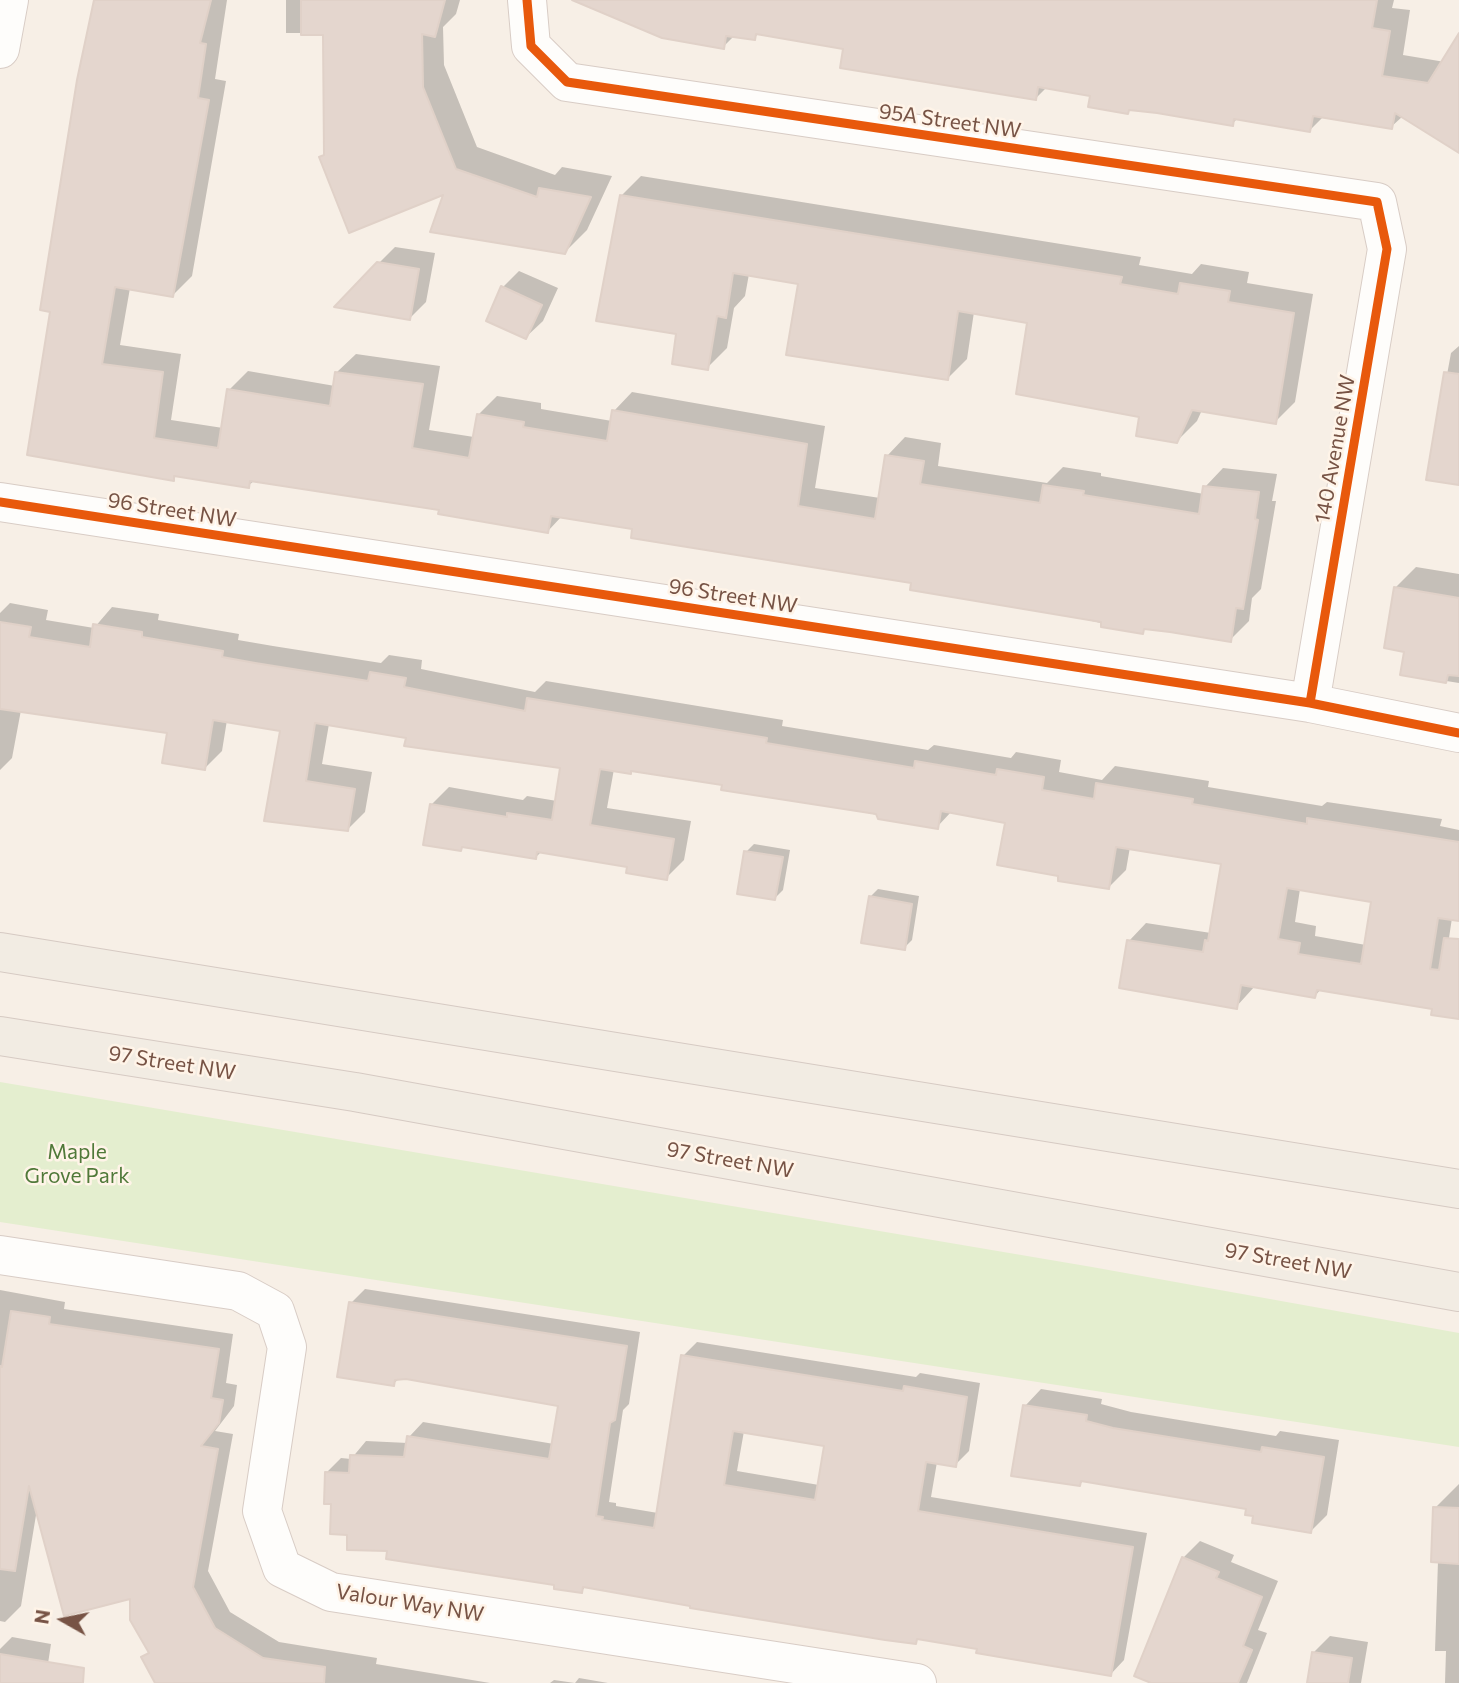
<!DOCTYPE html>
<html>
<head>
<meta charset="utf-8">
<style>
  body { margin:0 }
  #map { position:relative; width:1459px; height:1683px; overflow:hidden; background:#f7efe6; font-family:Commissioner,sans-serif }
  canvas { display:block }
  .north { position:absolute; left:28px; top:1585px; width:70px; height:70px; -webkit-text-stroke:5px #fff4e8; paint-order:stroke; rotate:279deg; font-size:19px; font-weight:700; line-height:28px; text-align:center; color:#775345 }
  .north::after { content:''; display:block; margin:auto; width:24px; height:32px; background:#775345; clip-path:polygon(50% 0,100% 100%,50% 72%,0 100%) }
</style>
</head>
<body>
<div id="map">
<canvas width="1459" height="1683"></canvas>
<div class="north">N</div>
</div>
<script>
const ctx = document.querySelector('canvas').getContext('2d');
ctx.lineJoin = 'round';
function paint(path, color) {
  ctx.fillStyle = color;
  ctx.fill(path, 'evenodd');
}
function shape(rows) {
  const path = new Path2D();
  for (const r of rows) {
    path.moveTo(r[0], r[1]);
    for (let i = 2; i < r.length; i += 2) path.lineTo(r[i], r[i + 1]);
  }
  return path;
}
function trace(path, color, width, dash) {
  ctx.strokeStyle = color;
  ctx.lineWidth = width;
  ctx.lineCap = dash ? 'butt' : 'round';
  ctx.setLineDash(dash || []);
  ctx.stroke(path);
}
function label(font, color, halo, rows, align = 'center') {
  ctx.font = font + ' Commissioner,sans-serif';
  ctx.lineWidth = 5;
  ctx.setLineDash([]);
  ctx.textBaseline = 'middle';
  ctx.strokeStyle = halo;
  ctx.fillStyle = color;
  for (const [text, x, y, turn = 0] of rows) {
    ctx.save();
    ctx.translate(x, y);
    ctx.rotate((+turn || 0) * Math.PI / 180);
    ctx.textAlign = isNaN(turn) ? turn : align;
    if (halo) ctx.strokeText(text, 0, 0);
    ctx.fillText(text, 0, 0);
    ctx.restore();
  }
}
paint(shape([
  [0,1082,1092,1267,1459,1333,1459,1447,0,1222]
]), '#e4eecf');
paint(shape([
  [96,0,227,0,215,79,226,81,192,276,173,295,130,288,120,345,181,354,171,420,223,428,229,390,248,371,335,386,337,372,356,354,440,366,429,430,474,437,478,415,497,396,541,403,541,409,612,421,614,411,632,392,825,426,815,488,880,498,887,456,905,437,941,443,938,466,1047,483,1063,467,1101,473,1101,476,1204,494,1205,487,1223,468,1277,474,1272,501,1276,501,1261,589,1252,598,1249,621,1230,640,1146,627,1142,632,913,582,562,516,548,531,441,509,255,480,248,486,178,475,173,479,52,310],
  [286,0,460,0,456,14,443,27,444,65,477,147,555,175,562,167,612,176,587,230,565,252,446,192,321,157,326,153,324,33,286,33],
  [617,0,1394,0,1392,8,1410,10,1403,55,1451,63,1459,103,1459,151,1403,116,1391,127,1324,116,1310,130,1238,118,1232,124,1131,109,1128,112,1092,94,1047,87,1036,98,845,47,759,33,754,38,735,35,723,47],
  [641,176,1141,257,1139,265,1192,274,1201,264,1249,272,1247,283,1313,294,1295,402,1275,422,1202,410,1197,421,1177,441,1141,416,1029,321,974,312,967,359,947,379,788,354,800,283,749,274,745,296,734,308,727,348,707,368,678,333,621,196],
  [395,247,435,253,426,302,410,318,378,264],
  [519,271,558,288,543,321,526,337,503,287],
  [1459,346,1459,484,1428,478,1451,353],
  [1416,567,1459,574,1459,683,1402,674,1406,650,1395,588],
  [10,603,48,610,46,620,94,628,112,607,159,614,158,620,239,634,238,640,273,646,381,663,389,655,422,660,421,669,535,692,546,681,783,720,782,726,928,750,934,745,1011,758,1016,752,1061,760,1059,772,1102,780,1115,766,1209,781,1208,787,1322,806,1327,802,1442,819,1440,826,1459,830,1459,919,1452,918,1447,951,1459,953,1459,1018,1434,1008,1321,989,1315,996,1255,986,1236,1007,1129,941,1146,923,1211,933,1223,862,1130,847,1126,870,1109,887,1060,874,1007,821,952,811,937,827,724,784,633,769,630,772,614,769,607,808,691,821,684,860,666,878,629,866,542,851,536,857,465,845,461,849,431,805,449,787,523,800,527,796,557,801,562,766,329,724,322,764,372,772,365,812,348,829,266,819,282,729,227,720,222,751,204,769,169,732,21,710,12,758,0,770,0,613],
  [1300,889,1373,901,1366,945,1315,936,1316,926,1295,922],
  [754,844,790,850,783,890,775,898,746,852],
  [878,889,919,896,912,940,904,948,870,897],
  [365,1289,640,1332,629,1404,623,1410,609,1502,616,1503,616,1506,658,1513,683,1356,697,1342,916,1377,920,1373,980,1383,969,1451,955,1465,937,1462,931,1497,1147,1533,1124,1660,1110,1675,920,1637,915,1642,586,1586,581,1592,556,1583,389,1549,349,1533,333,1503,326,1473,341,1458,351,1459,366,1441,408,1443,409,1437,423,1422,554,1444,560,1405,400,1378,393,1384,351,1303],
  [744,1431,827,1444,819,1485,737,1471],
  [0,1290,65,1302,64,1309,233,1334,226,1383,237,1385,234,1406,215,1431,233,1434,208,1571,230,1612,279,1642,377,1658,376,1664,490,1683,157,1683,143,1657,150,1651,132,1596,37,1509,21,1606,5,1622,0,1621],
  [1041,1389,1102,1399,1101,1404,1131,1412,1276,1436,1280,1431,1339,1440,1327,1515,1311,1531,1255,1515,1248,1507,1084,1480,1079,1485,1025,1406],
  [1459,1484,1459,1683,1445,1683,1446,1651,1435,1651,1438,1561,1435,1508],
  [1200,1541,1234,1555,1231,1562,1278,1581,1258,1630,1267,1633,1247,1683,1156,1683,1183,1558],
  [1330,1636,1368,1642,1361,1683,1309,1683,1314,1652],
  [12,1637,51,1644,45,1683,0,1683,0,1649],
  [579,1678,608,1683,550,1683,554,1680,575,1683]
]), '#0003');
const building = shape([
  [94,0,211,0,200,43,206,44,198,98,209,100,173,297,115,287,102,364,163,372,154,438,218,448,227,389,330,406,335,372,423,384,412,448,469,458,477,414,524,422,523,427,607,441,612,410,807,444,798,506,875,519,885,455,924,461,920,484,1040,503,1043,485,1084,491,1083,495,1199,514,1203,486,1259,492,1255,519,1258,520,1243,609,1236,608,1231,642,1170,632,1144,629,1143,634,1101,627,1101,622,910,590,911,583,631,538,632,529,551,516,548,533,438,514,439,510,250,481,249,488,174,476,174,481,27,455,50,312,40,310,77,80,94,0],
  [301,0,445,0,435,37,422,34,423,87,456,169,537,197,539,188,591,197,565,254,430,232,443,195,349,233,319,157,324,155,323,35,301,35,301,0],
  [572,0,1377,0,1372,28,1390,31,1382,76,1428,83,1459,33,1459,153,1395,113,1392,129,1313,116,1310,132,1234,119,1233,126,1157,113,1129,110,1128,114,1088,107,1090,96,1038,87,1036,100,840,68,843,49,756,34,755,40,726,36,724,49,662,38,572,0],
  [620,195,1122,277,1120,284,1178,294,1180,283,1230,291,1228,302,1294,313,1276,424,1192,410,1177,443,1136,436,1139,417,1016,394,1027,323,958,311,948,380,786,355,798,284,733,273,726,318,717,316,708,370,672,364,676,334,596,321,620,195],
  [377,262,419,269,410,320,334,307,377,262],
  [501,286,542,305,526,339,486,321,501,286],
  [1444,372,1459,374,1459,485,1426,480,1444,372],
  [1394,587,1459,598,1459,676,1448,675,1446,683,1400,675,1404,652,1384,648,1394,587],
  [0,622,31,627,29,637,90,647,93,624,142,632,142,637,223,651,222,657,255,663,368,681,370,672,406,678,404,687,525,711,527,698,767,738,766,743,914,768,915,761,996,775,997,769,1044,777,1042,790,1094,799,1096,783,1193,799,1192,804,1307,824,1307,818,1459,842,1459,921,1438,918,1430,969,1439,970,1444,938,1459,939,1459,1019,1431,1015,1432,1009,1317,990,1315,998,1241,985,1237,1009,1119,988,1127,940,1203,952,1205,940,1208,941,1221,864,1116,847,1109,889,1058,881,1058,876,997,865,1005,823,941,811,938,829,878,819,876,814,721,790,722,785,631,771,631,774,600,769,590,825,674,839,667,880,626,873,627,867,537,852,536,859,462,847,461,851,423,845,430,804,507,817,507,813,552,820,560,768,404,746,406,738,315,723,306,781,355,789,348,831,264,821,280,731,213,720,205,770,162,763,167,733,0,709,0,622],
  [1287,888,1371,902,1361,964,1298,954,1300,943,1278,939,1287,888],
  [744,851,783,857,775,900,737,894,744,851],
  [869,896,912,904,905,950,861,943,869,896],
  [349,1302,627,1346,615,1420,610,1423,596,1516,603,1517,602,1520,654,1528,681,1355,903,1391,904,1386,967,1397,956,1467,926,1462,918,1511,1133,1547,1111,1676,976,1653,977,1649,917,1639,916,1644,885,1640,690,1608,690,1606,583,1587,582,1593,554,1589,554,1585,386,1559,387,1551,347,1550,347,1535,330,1534,331,1504,324,1504,325,1472,349,1473,350,1455,404,1457,407,1436,549,1459,558,1406,406,1379,395,1380,394,1386,337,1377,349,1302],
  [733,1431,824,1446,815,1500,724,1485,733,1431],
  [11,1311,50,1317,49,1324,219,1349,211,1398,223,1400,219,1423,201,1446,218,1449,193,1587,215,1628,263,1658,325,1667,324,1683,155,1683,141,1657,149,1653,130,1620,130,1599,64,1616,29,1486,15,1571,0,1569,0,1366,2,1367,11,1311],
  [1023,1405,1087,1415,1086,1421,1113,1428,1261,1452,1262,1447,1324,1457,1311,1533,1252,1523,1253,1516,1245,1515,1246,1509,1081,1481,1080,1486,1011,1476,1023,1405],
  [1433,1507,1459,1508,1459,1564,1431,1562,1433,1507],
  [1182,1557,1219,1572,1216,1578,1262,1597,1243,1646,1252,1650,1238,1683,1151,1683,1134,1676,1182,1557],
  [1312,1652,1352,1658,1348,1683,1307,1683,1312,1652],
  [0,1654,84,1668,83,1683,0,1683,0,1654]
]);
paint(building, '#e4d6ce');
trace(building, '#e0d1c8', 2);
const minor = shape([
  [527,0,531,46,567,82,1377,202,1387,249,1310,703],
  [0,49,9,0],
  [0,502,1310,703,1459,733],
  [0,1255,238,1291,275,1311,287,1347,262,1511,282,1568,331,1592,917,1683]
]);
const major = shape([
  [0,952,1459,1189],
  [0,1036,355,1092,1459,1292]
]);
trace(minor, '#d8ccc5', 40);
trace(major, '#d6cac3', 40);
trace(minor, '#fefdfb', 38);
trace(major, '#f2ece3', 38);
trace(shape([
  [527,0,531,46,567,82,1377,202,1387,249,1310,703],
  [0,502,1310,703,1459,733]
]), '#e8590c', 9);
label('21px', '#775345', '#fff4e8', [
  ["95A Street NW",950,121,8],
  ["140 Avenue NW",1335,449,-80],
  ["96 Street NW",172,510,9],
  ["96 Street NW",733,596,9],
  ["97 Street NW",172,1063,9],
  ["97 Street NW",730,1160,10],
  ["97 Street NW",1288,1261,10],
  ["Valour Way NW",410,1603,9]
]);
label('21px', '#507939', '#fff4e8', [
  ["Maple",77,1152],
  ["Grove Park",77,1176]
]);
</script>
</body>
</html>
